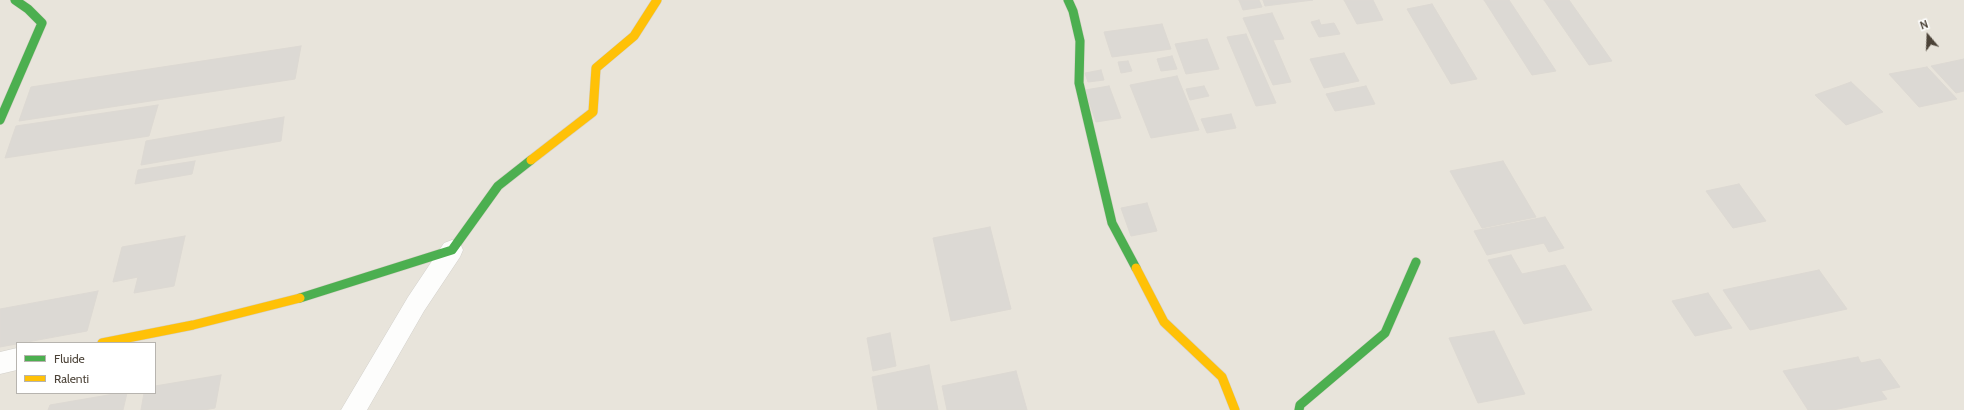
<!DOCTYPE html>
<html>
<head>
<meta charset="utf-8">
<style>
  body { margin:0 }
  #map { position:relative; width:1964px; height:410px; overflow:hidden; background:#f4f2ee; font-family:Cabin,sans-serif }
  canvas { display:block }
  .legend { position:absolute; left:16px; top:342px; width:140px; height:52px; box-sizing:border-box; background:#fff; border:1px solid #b7b4af; margin:0; padding:5px 7px; list-style:none; font-size:12px; color:#4c4338 }
  .legend li { display:flex; align-items:center; gap:8px; height:20px }
  .legend b { width:20px; border:1px solid #b7b4af }
  .north { position:absolute; left:1908px; top:16px; width:40px; height:40px; -webkit-text-stroke:3px #fff; paint-order:stroke; rotate:341deg; font-size:11px; font-weight:700; line-height:16px; text-align:center; color:#4c4338 }
  .north::after { content:''; display:block; margin:auto; width:14px; height:18px; background:#4c4338; clip-path:polygon(50% 0,100% 100%,50% 72%,0 100%) }
</style>
</head>
<body>
<div id="map">
<canvas width="1964" height="410"></canvas>
<ul class="legend">
<li><b style="height:5px;background:#4caf50"></b>Fluide</li>
<li><b style="height:5px;background:#ffc107"></b>Ralenti</li>
</ul>
<div class="north">N</div>
</div>
<script>
const ctx = document.querySelector('canvas').getContext('2d');
ctx.lineJoin = 'round';
function paint(path, color) {
  ctx.fillStyle = color;
  ctx.fill(path, 'evenodd');
}
function shape(rows) {
  const path = new Path2D();
  for (const r of rows) {
    path.moveTo(r[0], r[1]);
    for (let i = 2; i < r.length; i += 2) path.lineTo(r[i], r[i + 1]);
  }
  return path;
}
function trace(path, color, width, dash) {
  ctx.strokeStyle = color;
  ctx.lineWidth = width;
  ctx.lineCap = dash ? 'butt' : 'round';
  ctx.setLineDash(dash || []);
  ctx.stroke(path);
}
paint(shape([
  [0,0,1964,0,1964,410,0,410],
  [17,343,155,343,155,393,17,393]
]), '#e8e4db');
const building = shape([
  [1239,0,1259,0,1262,7,1243,10,1239,0],
  [1263,0,1313,0,1265,6,1263,0],
  [1344,0,1373,0,1383,20,1357,24,1344,0],
  [1484,0,1509,0,1556,71,1532,75,1484,0],
  [1544,0,1569,0,1612,61,1589,65,1544,0],
  [1432,4,1477,79,1451,84,1407,9,1432,4],
  [1272,13,1284,39,1273,40,1291,82,1273,85,1243,18,1272,13],
  [1319,20,1321,25,1334,23,1340,34,1319,37,1311,22,1319,20],
  [1162,24,1171,49,1112,57,1104,32,1162,24],
  [1246,34,1276,103,1256,106,1227,37,1246,34],
  [1207,39,1219,69,1186,74,1175,44,1207,39],
  [301,46,295,79,19,121,31,87,301,46],
  [1344,53,1359,81,1324,88,1310,59,1344,53],
  [1172,56,1177,69,1161,71,1157,59,1172,56],
  [1964,59,1964,91,1956,93,1931,66,1964,59],
  [1128,61,1132,71,1121,73,1118,62,1128,61],
  [1927,67,1957,99,1919,107,1889,74,1927,67],
  [1101,70,1104,80,1088,82,1085,73,1101,70],
  [1177,76,1199,130,1151,138,1130,85,1177,76],
  [1851,82,1883,112,1846,125,1815,95,1851,82],
  [1109,86,1121,118,1096,122,1085,90,1109,86],
  [1204,86,1209,96,1190,100,1186,89,1204,86],
  [1366,86,1375,104,1335,111,1326,94,1366,86],
  [158,105,149,136,5,158,16,126,158,105],
  [1231,114,1236,128,1207,133,1201,119,1231,114],
  [284,117,281,141,141,165,146,141,284,117],
  [195,161,192,174,135,184,138,170,195,161],
  [1503,161,1536,217,1482,228,1450,171,1503,161],
  [1739,184,1766,221,1733,228,1706,191,1739,184],
  [1147,203,1157,231,1131,236,1121,208,1147,203],
  [1545,217,1564,248,1549,252,1544,243,1487,255,1474,231,1545,217],
  [990,227,1011,309,951,321,933,238,990,227],
  [185,236,174,286,134,293,138,277,113,282,122,247,185,236],
  [1511,255,1522,274,1565,265,1592,310,1524,324,1488,260,1511,255],
  [1819,270,1847,309,1750,330,1723,290,1819,270],
  [98,291,87,331,0,347,0,309,98,291],
  [1708,293,1732,328,1695,336,1672,301,1708,293],
  [1494,331,1525,394,1478,403,1449,338,1494,331],
  [890,333,896,366,873,371,867,338,890,333],
  [1858,357,1861,363,1880,359,1900,387,1881,391,1887,399,1833,410,1808,410,1783,371,1858,357],
  [929,365,938,410,878,410,872,377,929,365],
  [1016,371,1027,410,947,410,942,386,1016,371],
  [221,375,215,408,204,410,141,410,144,393,155,393,155,386,221,375],
  [120,393,127,393,123,410,48,410,50,405,120,393]
]);
paint(building, '#dcd9d4');
trace(building, '#ddd9d3', 1);
const street = shape([
  [452,240,460,243,463,250,460,257,424,311,367,410,341,410,408,297,444,243,452,240],
  [17,348,17,370,0,374,0,352,17,348]
]);
const fast = shape([
  [1068,0,1073,11,1080,41,1079,83,1112,223,1136,268],
  [0,120,42,23,28,9,15,0],
  [300,298,452,250,498,186,531,160],
  [1299,410,1300,405,1385,333,1416,262]
]);
const slow = shape([
  [531,160,593,112,596,68,634,36,657,0],
  [1136,268,1164,322,1222,377,1235,410],
  [102,343,193,325,300,298]
]);
trace(street, '#d2d0cb', 1);
trace(fast, '#d4cfc4', 10);
trace(slow, '#d4cfc4', 10);
paint(street, '#fdfdfc');
trace(fast, '#4caf50', 9);
trace(slow, '#ffc107', 9);
</script>
</body>
</html>
